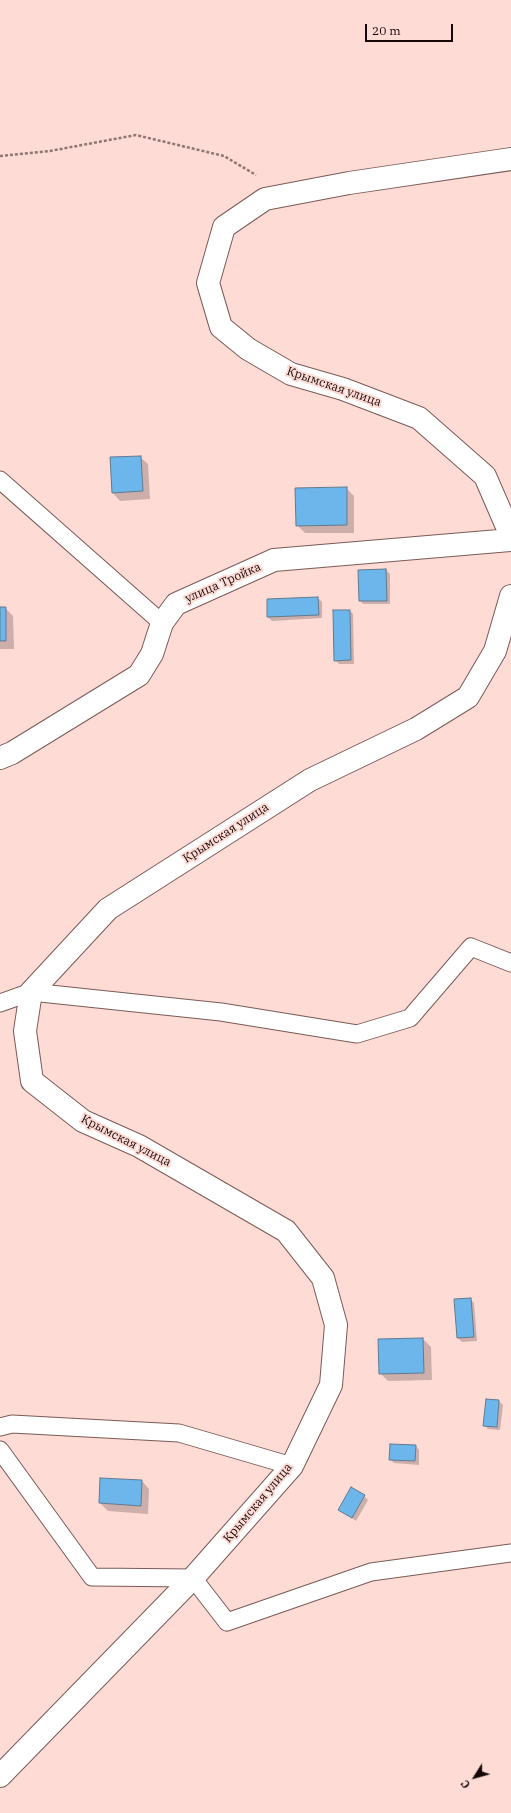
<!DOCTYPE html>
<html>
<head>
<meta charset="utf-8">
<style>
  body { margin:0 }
  #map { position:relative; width:511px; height:1813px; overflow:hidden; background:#ffdbd6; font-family:"IBM Plex Serif",serif }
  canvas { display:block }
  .north { position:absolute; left:455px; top:1757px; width:40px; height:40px; -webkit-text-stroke:3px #ffdbd6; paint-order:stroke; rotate:233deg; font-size:11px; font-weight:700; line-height:16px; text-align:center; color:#150908 }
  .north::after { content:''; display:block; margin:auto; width:14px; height:18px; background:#150908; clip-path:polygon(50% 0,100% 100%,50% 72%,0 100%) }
  .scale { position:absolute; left:365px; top:24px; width:88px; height:18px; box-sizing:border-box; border:2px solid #150908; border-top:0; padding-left:5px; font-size:12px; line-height:14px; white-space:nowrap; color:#150908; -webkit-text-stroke:3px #ffdbd6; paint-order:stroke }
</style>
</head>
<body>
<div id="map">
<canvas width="511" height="1813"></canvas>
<div class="north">С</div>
<div class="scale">20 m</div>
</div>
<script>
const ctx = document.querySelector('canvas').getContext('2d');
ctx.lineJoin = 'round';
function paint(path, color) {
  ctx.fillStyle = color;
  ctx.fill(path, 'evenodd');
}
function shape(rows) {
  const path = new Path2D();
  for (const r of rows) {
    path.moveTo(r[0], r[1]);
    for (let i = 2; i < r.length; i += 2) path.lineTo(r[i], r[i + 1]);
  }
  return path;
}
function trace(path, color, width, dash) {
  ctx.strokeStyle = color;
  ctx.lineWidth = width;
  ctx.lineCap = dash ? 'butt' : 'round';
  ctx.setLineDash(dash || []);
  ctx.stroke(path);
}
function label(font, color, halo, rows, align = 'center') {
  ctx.font = font + ' "IBM Plex Serif",serif';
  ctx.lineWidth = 4;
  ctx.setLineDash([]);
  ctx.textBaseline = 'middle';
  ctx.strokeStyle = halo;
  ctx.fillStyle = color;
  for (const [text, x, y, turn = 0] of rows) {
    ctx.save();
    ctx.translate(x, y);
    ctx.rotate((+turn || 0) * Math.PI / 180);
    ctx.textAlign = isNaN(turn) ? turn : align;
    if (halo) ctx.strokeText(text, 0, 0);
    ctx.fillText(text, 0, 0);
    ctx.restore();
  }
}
paint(shape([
  [140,457,148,464,150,499,120,501,113,493,111,458],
  [346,488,354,496,354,533,305,533,297,525],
  [386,570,390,574,390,604,363,604,360,600],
  [318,598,322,602,322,618,272,621,268,617],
  [0,608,5,608,13,616,14,649,0,649],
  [350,611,353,614,354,664,339,664,335,660],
  [470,1299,474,1303,477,1341,462,1342,458,1338,455,1300],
  [423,1339,431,1347,432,1380,388,1381,380,1373],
  [499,1401,503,1405,500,1430,488,1429,484,1425],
  [416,1446,419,1450,419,1465,394,1463,390,1459],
  [101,1479,142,1481,149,1489,148,1514,108,1511,100,1503],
  [364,1496,368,1500,356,1521,340,1510]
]), '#0003');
const building = shape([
  [141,456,143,491,112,493,110,457,141,456],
  [347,487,347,525,296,526,295,488,347,487],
  [386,569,387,601,359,601,358,570,386,569],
  [318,597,319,615,267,617,267,599,318,597],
  [0,607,6,607,6,641,0,641,0,607],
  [333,610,350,610,351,660,334,661,333,610],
  [471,1298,474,1337,457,1338,454,1299,471,1298],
  [423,1338,424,1373,379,1374,378,1339,423,1338],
  [486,1399,499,1400,497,1427,483,1426,486,1399],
  [390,1444,416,1445,415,1461,389,1460,390,1444],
  [100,1478,142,1480,141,1506,99,1503,100,1478],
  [351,1487,365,1495,352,1518,338,1510,351,1487]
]);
paint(building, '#6cb6ec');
trace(building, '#627a8d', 1);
const lane = shape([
  [0,480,162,623],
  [0,1003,31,992,221,1012,357,1034,410,1018,471,947,511,963],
  [0,1427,12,1424,179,1433,292,1466],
  [0,1450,92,1577,193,1578,227,1622,371,1572,511,1553]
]);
const street = shape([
  [511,159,349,183,265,199,224,227,208,283,221,327,248,349,291,374,343,389,419,418,485,476,511,536],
  [0,758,12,753,139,675,152,654,162,623,176,604,274,560,511,540],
  [0,1776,193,1578,292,1466,331,1385,336,1325,323,1278,286,1231,139,1146,83,1121,32,1081,25,1031,31,992,108,909,310,780,416,729,468,697,495,651,511,596]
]);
trace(lane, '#795b57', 19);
trace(street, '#795b57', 24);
trace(shape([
  [0,156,50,151,136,135,224,156,256,175]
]), '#8f7673', 2.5, [3, 2]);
trace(lane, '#fff', 17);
trace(street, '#fff', 22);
label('12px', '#150908', '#ffdbd6', [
  ["Крымская улица",334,387,19],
  ["улица Тройка",223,583,-24],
  ["Крымская улица",226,833,-33],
  ["Крымская улица",126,1141,27],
  ["Крымская улица",258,1503,-50]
]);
</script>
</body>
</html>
